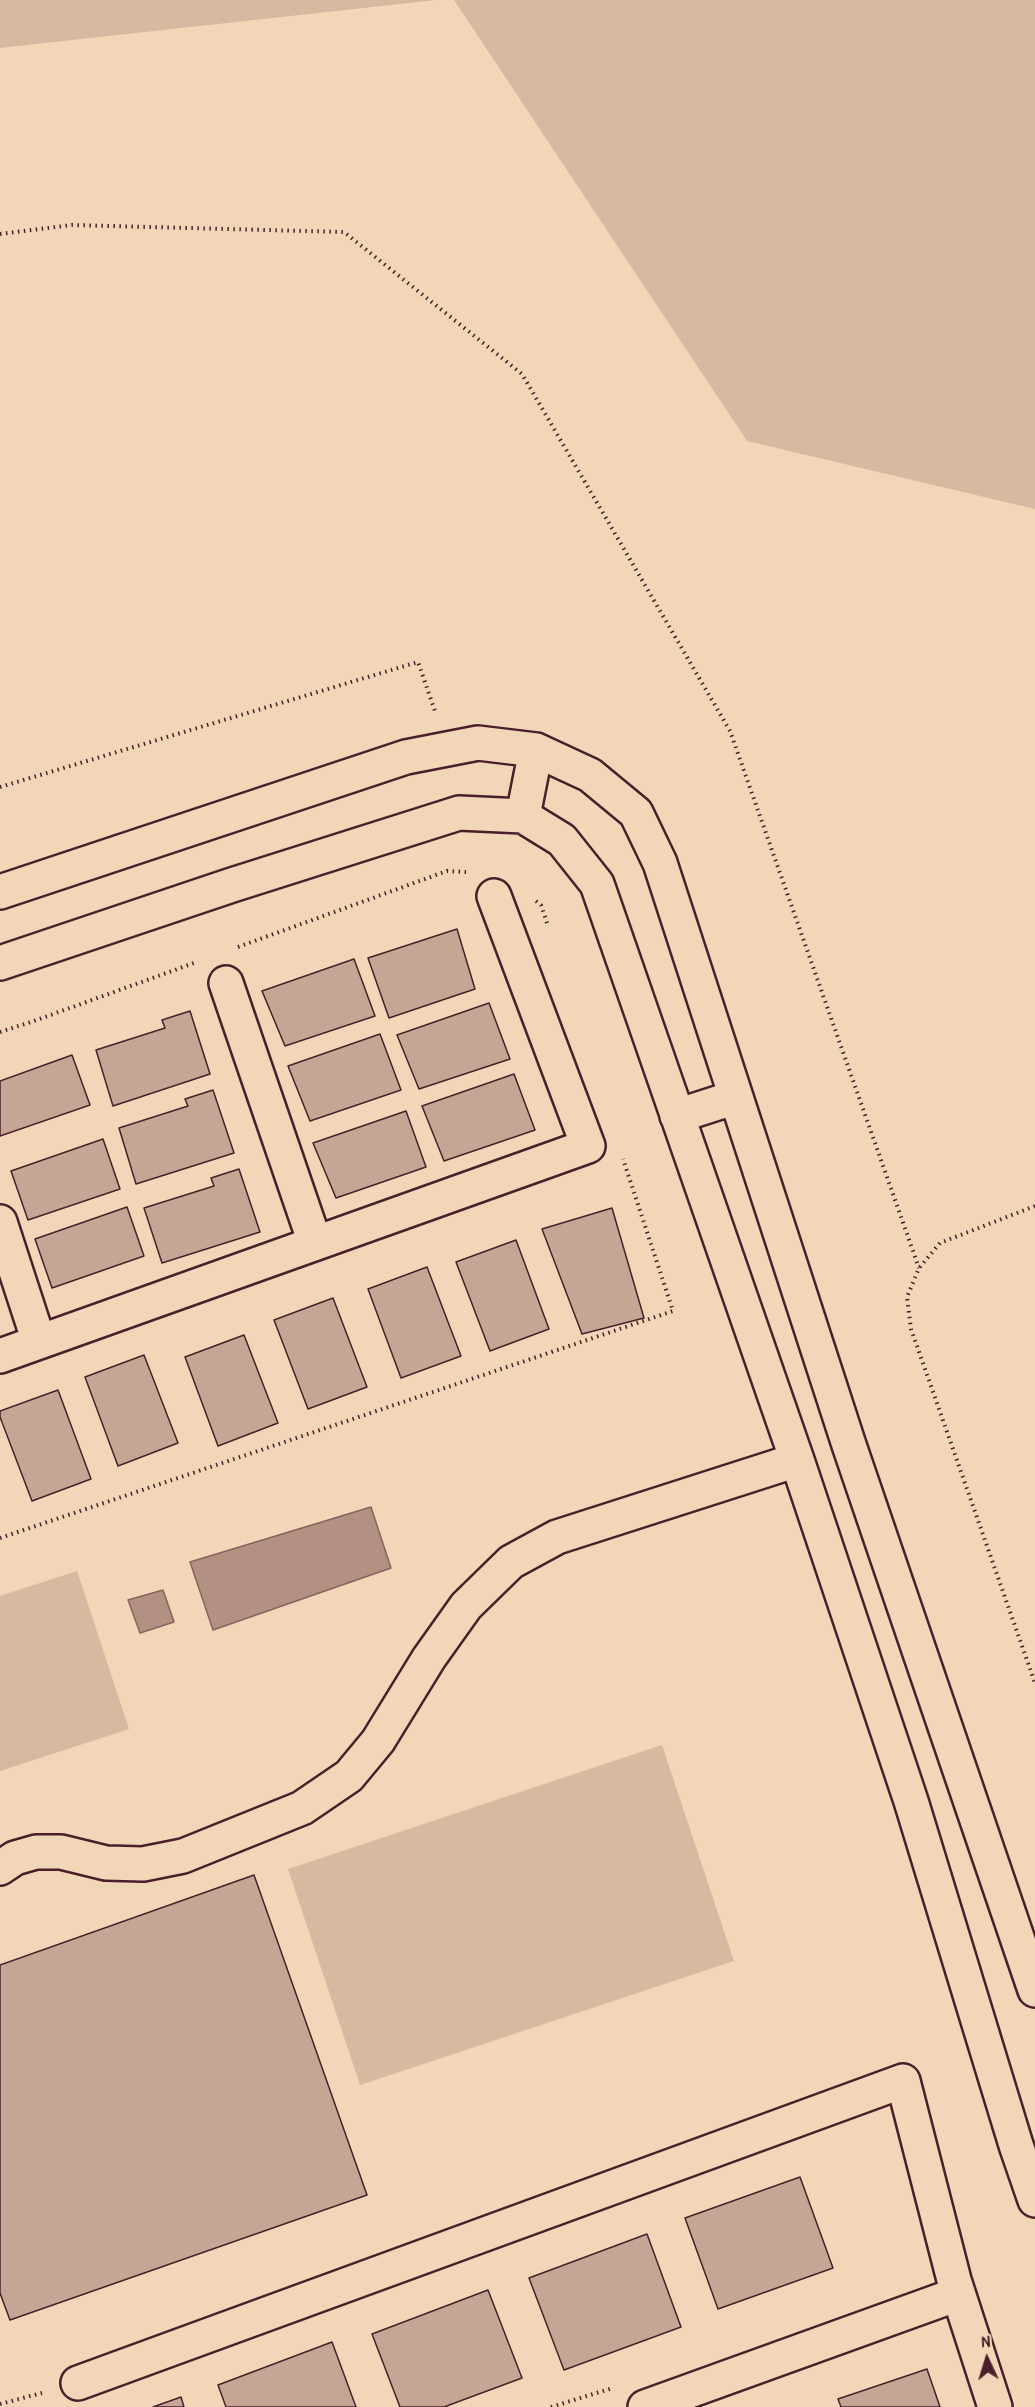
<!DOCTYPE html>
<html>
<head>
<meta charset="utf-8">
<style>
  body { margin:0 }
  #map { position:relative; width:1035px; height:2407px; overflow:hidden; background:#f2d6b8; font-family:"Patrick Hand",sans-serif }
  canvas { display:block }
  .north { position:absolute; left:957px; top:2329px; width:60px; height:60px; -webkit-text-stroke:4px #f2d6b8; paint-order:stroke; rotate:356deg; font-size:16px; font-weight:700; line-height:24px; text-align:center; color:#4a1f2b }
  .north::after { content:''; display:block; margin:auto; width:21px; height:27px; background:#4a1f2b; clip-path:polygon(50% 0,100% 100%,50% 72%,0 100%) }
</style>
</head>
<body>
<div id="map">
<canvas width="1035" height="2407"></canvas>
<div class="north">N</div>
</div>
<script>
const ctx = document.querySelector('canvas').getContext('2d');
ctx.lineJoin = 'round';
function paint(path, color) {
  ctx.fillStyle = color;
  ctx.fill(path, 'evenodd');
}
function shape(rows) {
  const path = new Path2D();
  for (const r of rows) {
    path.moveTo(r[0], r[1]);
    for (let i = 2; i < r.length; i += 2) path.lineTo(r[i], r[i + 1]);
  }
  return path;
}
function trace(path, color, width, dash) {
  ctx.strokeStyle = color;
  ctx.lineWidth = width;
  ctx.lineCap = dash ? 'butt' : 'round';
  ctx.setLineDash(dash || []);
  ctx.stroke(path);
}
paint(shape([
  [0,0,436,0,0,48],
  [454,0,1035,0,1035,509,747,441],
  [77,1571,129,1729,0,1771,0,1596],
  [662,1745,734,1961,360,2085,288,1869]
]), '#d7b8a0');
const water = shape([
  [371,1507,391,1568,213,1630,190,1562,371,1507],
  [163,1590,174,1622,140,1633,128,1600,163,1590]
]);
paint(water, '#b29082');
trace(water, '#88635f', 1.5);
const building = shape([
  [457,929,475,989,389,1018,368,958,457,929],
  [354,959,375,1016,285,1046,262,991,354,959],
  [489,1003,510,1059,419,1089,397,1035,489,1003],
  [190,1011,210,1074,113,1106,96,1050,165,1028,162,1020,190,1011],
  [380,1034,401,1090,310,1121,288,1066,380,1034],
  [72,1055,90,1105,0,1136,0,1081,72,1055],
  [514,1074,535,1130,444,1161,422,1106,514,1074],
  [213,1090,234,1153,136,1184,119,1128,188,1106,185,1099,213,1090],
  [406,1111,426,1167,336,1198,313,1143,406,1111],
  [103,1139,120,1189,28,1220,11,1171,103,1139],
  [239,1169,260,1232,162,1263,144,1208,214,1186,211,1178,239,1169],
  [127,1207,144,1256,52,1288,35,1239,127,1207],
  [612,1208,644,1318,582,1334,542,1229,612,1208],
  [516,1240,549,1329,490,1351,456,1262,516,1240],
  [427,1267,461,1356,401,1378,368,1289,427,1267],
  [333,1298,367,1387,308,1409,274,1320,333,1298],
  [244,1335,278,1423,218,1446,185,1357,244,1335],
  [144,1355,178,1443,118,1466,85,1377,144,1355],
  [58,1390,91,1479,32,1501,0,1417,0,1411,58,1390],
  [254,1875,367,2195,10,2320,0,2293,0,1965,254,1875],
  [800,2177,833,2268,718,2309,685,2218,800,2177],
  [647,2234,681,2327,564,2370,529,2278,647,2234],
  [488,2290,522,2378,444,2407,400,2407,372,2334,488,2290],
  [332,2342,356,2407,226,2407,218,2385,332,2342],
  [927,2369,940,2407,841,2407,838,2399,927,2369],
  [181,2397,184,2407,153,2407,181,2397]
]);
paint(building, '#c5a593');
trace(building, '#4a1f2b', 1.5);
const street = shape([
  [523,816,536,750],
  [0,892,406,757,478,743,536,750,590,775,636,813,660,863,849,1445,1035,1990],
  [0,963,232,885,459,813,523,816,562,840,597,884,797,1460,911,1801,1016,2145,1035,2200],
  [226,983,315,1243],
  [677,1116,736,1097],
  [0,1222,39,1342],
  [0,1356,588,1146,494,896],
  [0,1868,15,1858,36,1852,61,1852,106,1863,143,1864,183,1856,302,1808,349,1776,378,1741,429,1658,466,1606,511,1562,557,1537,797,1460],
  [78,2383,903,2081,954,2280,995,2407],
  [645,2407,958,2294]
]);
trace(street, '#4a1f2b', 38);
trace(shape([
  [0,234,72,225,344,232,522,374,730,731,919,1268],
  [0,787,418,662,436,714],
  [536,901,541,905,547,923],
  [238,947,447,871,466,872],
  [0,1032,34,1021,194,963],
  [1035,1206,940,1243,919,1268,907,1297,911,1329,1035,1683],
  [0,1538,673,1311,623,1159],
  [0,2404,42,2393],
  [551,2407,613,2388]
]), '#4a1f2b', 4, [1.5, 4.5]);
trace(street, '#f2d6b8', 33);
</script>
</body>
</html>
